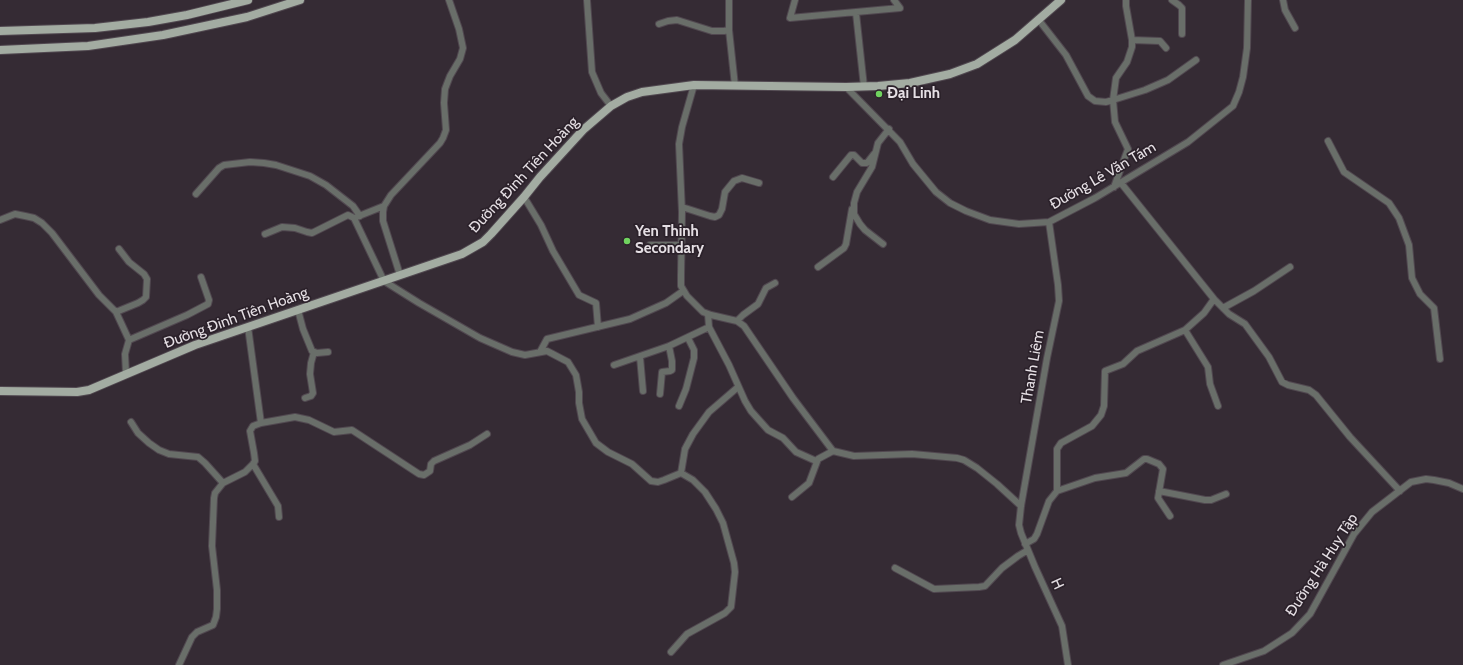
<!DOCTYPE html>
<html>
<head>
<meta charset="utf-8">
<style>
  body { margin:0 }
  canvas { display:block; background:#352b34 }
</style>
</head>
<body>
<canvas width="1463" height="665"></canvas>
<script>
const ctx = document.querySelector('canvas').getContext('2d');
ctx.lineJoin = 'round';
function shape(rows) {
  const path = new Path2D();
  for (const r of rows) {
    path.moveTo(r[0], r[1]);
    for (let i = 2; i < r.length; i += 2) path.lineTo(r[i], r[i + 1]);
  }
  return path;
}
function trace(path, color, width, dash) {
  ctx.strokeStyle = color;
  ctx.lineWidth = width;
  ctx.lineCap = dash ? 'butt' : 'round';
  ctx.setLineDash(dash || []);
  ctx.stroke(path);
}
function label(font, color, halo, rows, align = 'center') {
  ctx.font = font + ' Cabin,sans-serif';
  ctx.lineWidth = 3.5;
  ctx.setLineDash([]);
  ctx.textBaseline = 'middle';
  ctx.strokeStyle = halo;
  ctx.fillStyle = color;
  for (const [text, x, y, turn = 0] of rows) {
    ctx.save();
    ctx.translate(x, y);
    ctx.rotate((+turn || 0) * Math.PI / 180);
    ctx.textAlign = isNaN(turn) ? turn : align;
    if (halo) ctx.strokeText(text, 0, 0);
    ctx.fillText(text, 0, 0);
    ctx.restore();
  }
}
const minor = shape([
  [587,0,592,72,601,93,611,106],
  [729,0,729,30,735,86],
  [795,0,790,18,900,8,894,0],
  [1172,0,1179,5,1182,8,1182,34],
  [1283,0,1285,10,1295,28],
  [856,13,864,87],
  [1038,19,1066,55,1088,96,1095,101,1106,102,1113,100,1145,90,1168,80,1196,60],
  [659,24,668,21,677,20,712,31,724,31,729,30],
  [1132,40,1160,41,1166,48],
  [694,85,682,127,679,144,682,212,681,276,681,286,687,296,703,312,711,315,737,321,744,326,793,398,833,451,854,456,912,454,957,458,964,460,977,468,997,484,1021,506],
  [846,87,900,142,913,164,936,192,950,203,966,211,990,220,1019,224,1049,222,1095,198,1188,142,1233,106,1239,92,1243,77,1247,48,1248,0],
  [1328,141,1344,172,1389,203,1399,218,1409,245,1412,278,1420,294,1434,308,1440,359],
  [833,177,851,155,854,155,862,163,867,163,874,154],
  [1121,183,1214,299,1229,314,1245,324,1269,357,1282,382,1288,385,1309,390,1316,395,1350,437,1400,491],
  [1114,187,1128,149,1115,122,1113,100,1116,78,1127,62,1132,47,1132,40,1126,6,1126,0],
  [196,194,219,168,224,165,250,162,264,163,276,165,310,176,326,185,353,206,360,216],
  [524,197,541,225,553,251,579,295,596,303,598,327],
  [682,207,710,216,715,217,719,215,722,209,725,192,734,181,742,178,759,183],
  [354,218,384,281,419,303,480,338,512,352,525,355,547,351,568,362,576,375,579,392,579,403,582,419,596,443,608,452,632,464,651,481,658,482,664,480,681,473,693,480,705,492,716,509,723,523,734,563,735,572,731,607,725,613,687,634,671,652],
  [0,220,15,214,25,216,34,218,42,223,52,233,99,295,116,312,129,340,125,354,126,374],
  [1049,222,1058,285,1059,301,1047,358,1021,506,1019,525,1021,533,1035,567,1062,626,1068,665],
  [265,234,282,227,295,228,307,232,312,233,348,215,354,218,384,206],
  [883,244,865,230,860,224,854,214,854,203,857,192,872,167,878,143,889,129],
  [650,245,682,245],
  [818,267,844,248,846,244,852,209],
  [400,275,383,221,383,212,384,206,391,195,440,143,443,138,446,130,444,103,445,89,450,76,460,59,463,48,459,29,449,0],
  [1223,308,1254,291,1290,267],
  [298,310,303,329,312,351,317,353,328,352],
  [116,312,138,303,143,300,146,297,147,279,144,274,129,262,119,249],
  [708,314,709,327,729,365,745,401,751,411,768,430,783,438,796,452,816,461],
  [737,321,743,315,758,304,766,288,775,283],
  [248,327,261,423],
  [1185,330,1208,367,1210,384,1218,406],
  [129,340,187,315,208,304,209,300,201,277],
  [540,352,547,339,630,319,666,303,683,291],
  [640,357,643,391],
  [614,365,669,346,709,327],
  [660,394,662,372,670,371,672,370,672,361,669,346],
  [305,398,311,396,313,393,310,374,311,363,314,352],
  [679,406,686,389,694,358,694,350,688,338],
  [131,422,138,433,149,443,159,450,169,454,198,457,205,463,223,483],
  [253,464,278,506,279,517],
  [681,473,685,449,693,434,709,412,738,387],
  [1057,491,1057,449,1061,443,1092,426,1101,415,1104,406,1105,371,1123,364,1137,351,1185,330,1204,313,1214,299],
  [1159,491,1205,500,1211,500,1226,494],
  [792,497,809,483,818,459,833,451],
  [1025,544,1034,539,1037,534,1049,501,1057,491,1095,478,1126,473,1144,459,1147,459,1159,464,1163,469,1158,498,1170,516],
  [895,568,934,589,979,587,985,586,1002,568,1018,556,1028,550],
  [179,665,192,637,197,632,213,625,216,617,217,609,217,590,212,546,214,498,215,493,223,483,245,472,253,464,255,461,254,453,250,431,253,426,261,423,295,417,309,420,334,432,352,430,419,474,424,475,430,471,431,464,434,461,470,445,487,434],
  [1223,665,1264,651,1292,633,1310,614,1354,534,1372,512,1411,482,1426,479,1434,480,1449,483,1463,489]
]);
const major = shape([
  [0,31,95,28,148,22,187,15,248,0],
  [0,50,88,46,163,35,247,17,300,0],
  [0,391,77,392,89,390,195,345,462,254,483,242,491,234,524,197,540,177,583,130,611,106,627,97,642,92,694,85,846,87,878,86,910,83,950,74,977,64,1015,40,1061,0]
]);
trace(minor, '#514850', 8);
trace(major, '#514850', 10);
trace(minor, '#696e69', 6);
trace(major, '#a3aca2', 8);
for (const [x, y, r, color] of [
  [879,94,4,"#70d35f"],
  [627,241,4,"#70d35f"]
]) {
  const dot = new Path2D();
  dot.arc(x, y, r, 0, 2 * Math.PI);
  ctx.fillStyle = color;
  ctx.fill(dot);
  trace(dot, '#2b212a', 1.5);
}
label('bold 15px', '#e5dfe4', '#2b212a', [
  ["Đại Linh",887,94],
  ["Yen Thinh",635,232],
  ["Secondary",635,249]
], 'left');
label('15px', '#e5dfe4', '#2b212a', [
  ["Đường Đinh Tiên Hoàng",524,175,-47],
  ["Đường Lê Văn Tám",1103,176,-30],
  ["Đường Đinh Tiên Hoàng",236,318,-20],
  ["Thanh Liêm",1033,367,-80],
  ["Đường Hà Huy Tập",1322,565,-57],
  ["H",1057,584,65]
]);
</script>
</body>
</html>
